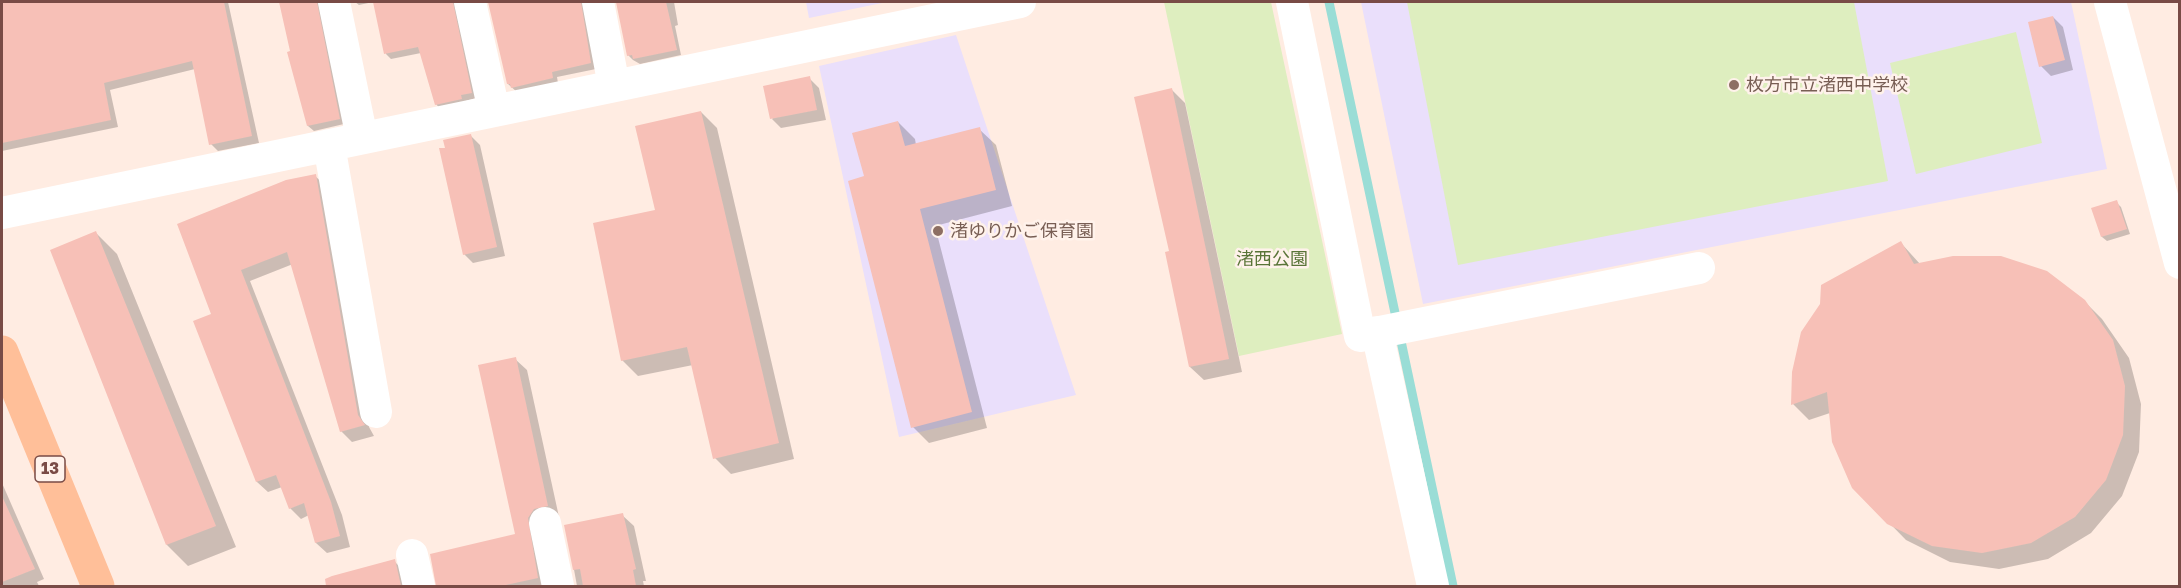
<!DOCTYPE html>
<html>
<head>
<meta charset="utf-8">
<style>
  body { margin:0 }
  #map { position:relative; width:2181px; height:588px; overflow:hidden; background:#ffece2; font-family:"Golos Text",sans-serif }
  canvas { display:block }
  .frame { position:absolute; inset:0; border:3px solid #794b46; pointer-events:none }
</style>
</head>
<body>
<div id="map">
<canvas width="2181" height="588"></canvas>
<div class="frame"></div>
</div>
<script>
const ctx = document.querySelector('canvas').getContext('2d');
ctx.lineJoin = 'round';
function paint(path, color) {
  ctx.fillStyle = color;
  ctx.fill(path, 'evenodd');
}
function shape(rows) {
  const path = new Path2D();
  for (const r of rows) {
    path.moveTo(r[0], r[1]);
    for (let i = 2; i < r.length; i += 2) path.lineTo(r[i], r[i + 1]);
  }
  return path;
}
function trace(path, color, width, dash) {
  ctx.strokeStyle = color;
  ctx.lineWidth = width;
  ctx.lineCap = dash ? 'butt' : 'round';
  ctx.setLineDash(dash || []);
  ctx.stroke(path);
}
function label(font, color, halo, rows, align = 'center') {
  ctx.font = font + ' "Golos Text","Noto Sans JP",sans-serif';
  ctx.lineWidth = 5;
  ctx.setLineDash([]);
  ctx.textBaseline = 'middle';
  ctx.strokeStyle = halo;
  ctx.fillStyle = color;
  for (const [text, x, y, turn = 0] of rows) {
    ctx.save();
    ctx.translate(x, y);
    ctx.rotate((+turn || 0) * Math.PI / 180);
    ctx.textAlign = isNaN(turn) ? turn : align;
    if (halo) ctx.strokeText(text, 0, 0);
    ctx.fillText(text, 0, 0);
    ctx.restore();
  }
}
paint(shape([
  [806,2,887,2,809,18],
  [1361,2,2071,2,2107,169,1423,304],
  [956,35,1076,395,899,437,819,66]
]), '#eadffb');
paint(shape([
  [1164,2,1271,2,1342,334,1239,356],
  [1407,2,1854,2,1888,181,1458,265],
  [2016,32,2042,143,1916,174,1890,63]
]), '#deeebf');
paint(shape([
  [2,2,228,2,259,143,218,151,211,144,195,69,110,90,118,127,2,151],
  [281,2,322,2,344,124,314,131,308,126,289,53,291,53],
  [355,2,373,2,359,5],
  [374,2,458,2,476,98,466,101,467,104,441,110,436,104,421,53,391,59,386,54],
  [490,2,586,2,596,69,557,77,558,83,518,93,508,84],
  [618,2,674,2,678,25,675,26,681,55,640,64,633,60,628,55],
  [2053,17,2063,27,2073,70,2051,76,2041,66],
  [809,78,819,88,826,120,781,128,772,119],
  [1172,90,1185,103,1242,372,1204,380,1190,367,1171,253],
  [701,112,717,128,794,459,731,474,715,458,693,365,638,376,622,360,657,211],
  [898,122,915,139,916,145,979,129,996,145,1012,206,935,226,987,428,929,443,913,427,865,177],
  [471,136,480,145,505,256,473,263,464,254,447,149],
  [315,176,326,186,369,427,374,436,352,442,341,431,293,264,250,281,342,515,350,547,327,553,316,543,309,515,301,519,290,508,282,487,268,492,257,482,213,314,179,225],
  [2116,202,2121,207,2130,234,2107,241,2102,237,2093,209],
  [96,233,117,254,236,547,188,566,167,545,52,251],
  [1901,243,1920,264,2084,301,2102,319,2129,358,2141,404,2139,452,2122,496,2091,533,2048,559,1999,569,1950,562,1906,540,1854,487,1830,413,1809,420,1793,404],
  [515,359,527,370,559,517,549,586,437,586,432,555,516,535],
  [2,483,44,579,37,582,39,586,2,586],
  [622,515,634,526,646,581,643,581,644,586,577,586,566,526],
  [394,561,406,573,410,586,366,586,362,570]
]), '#0003');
trace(shape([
  [1329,2,1453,586]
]), '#9addd6', 9);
paint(shape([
  [2,2,224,2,252,136,209,145,192,61,104,83,111,120,2,143],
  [279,2,317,2,340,119,307,126,287,52,290,51],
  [373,2,453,2,472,93,461,95,462,99,435,105,418,47,384,54],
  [488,2,581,2,591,63,552,72,553,78,511,88,510,84,507,84],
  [616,2,666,2,677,50,633,59,632,55,627,56],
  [2053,16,2065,60,2039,67,2028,22],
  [810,76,817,110,770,119,763,86],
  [1172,88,1229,359,1189,367,1165,252,1169,251,1134,97],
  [701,111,779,443,713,459,687,347,621,361,593,223,655,210,635,126],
  [898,121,905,146,980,127,996,190,920,209,972,412,911,428,848,181,864,176,852,133],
  [471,134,497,247,463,255,439,148,445,148,443,140],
  [316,174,358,415,365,425,340,432,287,252,241,270,331,502,340,536,315,543,304,503,289,509,276,475,256,482,193,321,211,314,177,224,286,180],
  [2117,200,2127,229,2101,237,2091,208],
  [96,231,216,526,166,545,50,250],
  [1901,241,1914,264,1953,256,2001,256,2047,271,2085,300,2113,340,2125,386,2123,435,2106,480,2075,517,2031,543,1982,553,1932,546,1887,524,1852,488,1832,442,1827,392,1791,405,1792,372,1801,332,1820,304,1821,285],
  [516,357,548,506,534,509,528,518,538,578,501,586,436,586,430,554,515,534,478,365],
  [2,496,35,569,2,582],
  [623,513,636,569,633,570,636,586,583,586,580,569,573,570,564,525],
  [395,559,401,586,326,586,325,579,332,576]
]), '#f7c0b7');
trace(shape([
  [334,2,362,138],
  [470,2,494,111],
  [598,2,614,86],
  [1292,2,1360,336,1699,268],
  [2110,2,2180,263],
  [329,145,376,412],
  [2,213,1020,2],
  [1377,332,1433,586],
  [545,523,558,586],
  [412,555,419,586]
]), '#fff', 32);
trace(shape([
  [2,352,98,586]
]), '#ffbf99', 33);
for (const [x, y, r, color] of [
  [1734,85,6,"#8d6e63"],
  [938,231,6,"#8d6e63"]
]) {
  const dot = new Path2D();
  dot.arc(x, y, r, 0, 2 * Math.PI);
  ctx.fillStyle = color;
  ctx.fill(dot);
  trace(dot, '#fff2eb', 2);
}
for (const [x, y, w] of [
  [50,469,30]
]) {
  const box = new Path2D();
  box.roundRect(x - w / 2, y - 13, w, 26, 4.5);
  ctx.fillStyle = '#fff2eb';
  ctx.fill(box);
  trace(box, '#794b46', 1.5);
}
label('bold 16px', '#794b46', null, [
  ["13",50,469]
]);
label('18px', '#785e54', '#fff2eb', [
  ["枚方市立渚西中学校",1746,85],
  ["渚ゆりかご保育園",950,231]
], 'left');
label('18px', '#597437', '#fff2eb', [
  ["渚西公園",1272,259]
]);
</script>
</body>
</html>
